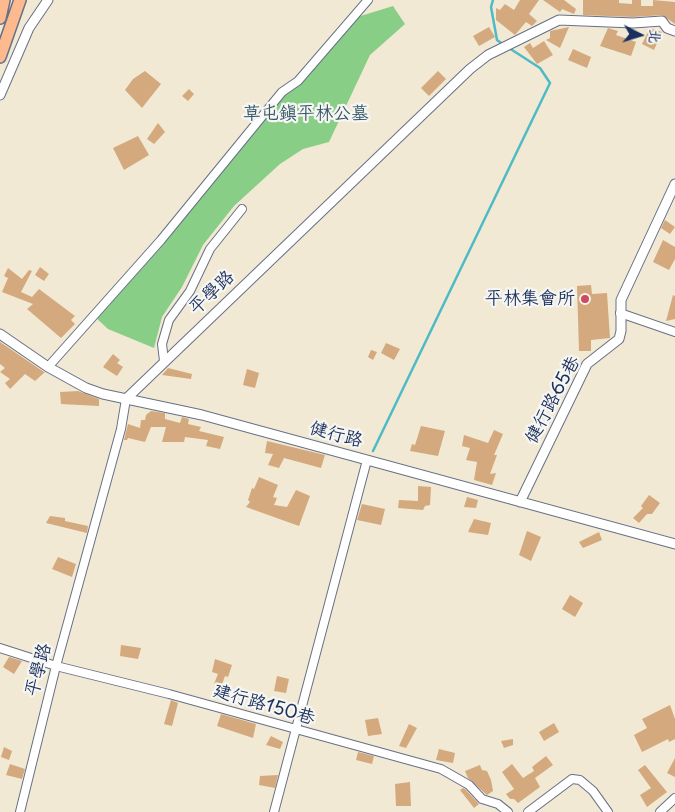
<!DOCTYPE html>
<html>
<head>
<meta charset="utf-8">
<style>
  body { margin:0 }
  #map { position:relative; width:675px; height:812px; overflow:hidden; background:#f1e9d4; font-family:"Playpen Sans","LXGW WenKai TC",sans-serif }
  canvas { display:block }
  .north { position:absolute; left:615px; top:10px; width:50px; height:50px; -webkit-text-stroke:4px #f6f6f2; paint-order:stroke; rotate:95deg; font-size:14px; font-weight:700; line-height:20px; text-align:center; color:#1b2f5e }
  .north::after { content:''; display:block; margin:auto; width:18px; height:22px; background:#1b2f5e; clip-path:polygon(50% 0,100% 100%,50% 72%,0 100%) }
</style>
</head>
<body>
<div id="map">
<canvas width="675" height="812"></canvas>
<div class="north">北</div>
</div>
<script>
const ctx = document.querySelector('canvas').getContext('2d');
ctx.lineJoin = 'round';
function paint(path, color) {
  ctx.fillStyle = color;
  ctx.fill(path, 'evenodd');
}
function shape(rows) {
  const path = new Path2D();
  for (const r of rows) {
    path.moveTo(r[0], r[1]);
    for (let i = 2; i < r.length; i += 2) path.lineTo(r[i], r[i + 1]);
  }
  return path;
}
function trace(path, color, width, dash) {
  ctx.strokeStyle = color;
  ctx.lineWidth = width;
  ctx.lineCap = dash ? 'butt' : 'round';
  ctx.setLineDash(dash || []);
  ctx.stroke(path);
}
function label(font, color, halo, rows, align = 'center') {
  ctx.font = font + ' "Playpen Sans","LXGW WenKai TC",sans-serif';
  ctx.lineWidth = 4.5;
  ctx.setLineDash([]);
  ctx.textBaseline = 'middle';
  ctx.strokeStyle = halo;
  ctx.fillStyle = color;
  for (const [text, x, y, turn = 0] of rows) {
    ctx.save();
    ctx.translate(x, y);
    ctx.rotate((+turn || 0) * Math.PI / 180);
    ctx.textAlign = isNaN(turn) ? turn : align;
    if (halo) ctx.strokeText(text, 0, 0);
    ctx.fillText(text, 0, 0);
    ctx.restore();
  }
}
paint(shape([
  [393,6,405,24,370,55,329,142,303,149,280,164,234,206,203,245,182,287,162,317,154,348,108,329,94,316,351,19]
]), '#89ce87');
trace(shape([
  [493,0,491,7,497,40,504,45],
  [373,451,550,83,540,68,509,48]
]), '#4dbbc6', 2.5);
paint(shape([
  [520,0,539,0,529,14,537,21,532,26,526,22,515,35,496,20,496,8,500,10,505,4,514,10],
  [543,0,564,0,576,9,574,14,562,9,560,12],
  [583,0,619,0,619,3,632,4,632,0,641,0,641,6,653,6,653,0,675,2,675,24,662,15,633,17,583,15],
  [489,27,495,37,479,46,473,36],
  [569,27,560,48,546,40,550,38,550,31],
  [608,28,618,31,616,35,636,42,631,56,600,46],
  [650,28,662,32,654,50,642,44],
  [544,41,553,55,537,64,524,47,530,43,533,48],
  [573,49,591,57,587,68,568,60],
  [145,71,161,84,142,108,125,90,133,79],
  [438,71,446,79,429,96,421,88],
  [189,89,194,94,188,101,182,96],
  [158,123,165,132,154,144,147,139],
  [138,136,149,155,124,170,113,148],
  [665,220,675,227,670,234,661,228],
  [663,240,675,247,675,259,669,270,653,262],
  [40,267,49,274,44,281,35,275],
  [8,268,22,279,29,270,32,271,21,292,32,297,39,289,75,316,71,320,75,324,61,338,27,309,33,304,2,292,8,278,4,276],
  [591,285,592,294,607,293,610,338,591,340,591,351,579,351,577,286],
  [673,295,675,296,675,319,666,321],
  [0,342,44,372,45,372,35,381,25,374,10,389,5,383,10,379,0,372,5,368,0,364],
  [386,343,400,349,394,360,381,353],
  [371,350,377,352,373,360,368,357],
  [113,354,120,360,117,363,123,367,117,376,103,367],
  [168,368,192,374,191,379,162,375],
  [247,369,259,373,255,388,243,385],
  [78,391,99,399,99,406,61,404,60,392],
  [151,411,165,413,165,419,180,423,182,417,189,419,188,424,201,427,199,431,224,437,220,449,206,446,208,440,185,437,184,442,162,442,166,427,151,427,145,442,128,438,127,440,124,440,128,424,140,428,141,420,145,420,146,415],
  [421,426,445,431,438,456,410,451,412,444,415,445],
  [494,430,503,434,494,455,497,455,490,474,496,473,492,485,474,480,477,462,466,460,470,448,462,446,464,435,488,443],
  [267,441,325,455,321,468,284,458,279,468,268,465,273,454,265,453],
  [259,477,278,485,273,497,277,498,274,505,287,507,296,490,310,496,299,526,246,507,250,502,248,500,252,488,254,489],
  [418,486,431,487,430,505,425,506,423,510,398,508,399,500,418,501],
  [649,495,660,503,652,514,647,514,639,523,633,518,643,508,641,506],
  [467,497,478,500,476,508,464,507],
  [362,504,385,509,381,525,357,520],
  [50,516,65,518,65,521,88,526,87,533,46,523],
  [474,519,491,523,488,535,468,532],
  [527,531,541,537,531,561,519,555],
  [599,532,602,540,583,548,579,542],
  [58,557,76,564,72,577,52,569],
  [570,595,583,603,575,617,562,609],
  [121,645,141,648,138,659,120,656],
  [9,657,22,661,14,674,3,667],
  [215,659,232,665,228,677,225,676,221,687,214,684,218,674,212,672],
  [277,676,289,679,286,693,274,691],
  [263,695,280,708,277,713,259,702],
  [171,700,178,703,172,726,164,724],
  [670,705,675,719,675,739,669,742,668,739,642,752,634,735,647,728,642,719],
  [221,714,256,724,253,738,217,726],
  [378,718,382,734,368,736,365,720],
  [554,723,559,732,544,741,539,732],
  [409,724,417,728,406,748,399,746],
  [271,736,283,742,280,749,266,745],
  [513,739,513,745,504,748,501,741],
  [4,747,12,751,9,760,1,757],
  [439,749,455,753,453,763,436,760],
  [358,752,374,756,372,764,356,760],
  [546,756,553,765,535,778,540,787,518,803,514,799,510,799,506,794,514,789,502,772,512,764,523,778,534,771,532,767],
  [675,758,675,777,667,773],
  [10,764,25,769,22,779,6,775],
  [480,765,482,770,487,771,491,780,493,791,487,795,468,778,465,771],
  [645,765,667,792,647,807,640,795,651,788,638,770],
  [278,775,275,788,259,785,260,776],
  [410,782,411,806,396,806,395,784],
  [463,788,465,789,479,804,474,808,460,790]
]), '#d4a97d');
const minor = shape([
  [620,313,675,332],
  [164,361,162,344,169,320,190,291,210,249,242,209],
  [48,367,161,240,282,92,298,81,368,0],
  [0,648,56,666,169,694,441,769,469,785,482,799,498,804,508,812],
  [20,812,56,666,121,429,126,399],
  [274,812,367,460],
  [528,812,572,779,580,780,593,791,608,812],
  [660,812,675,798]
]);
const tertiary = shape([
  [0,95,29,28,48,0],
  [0,334,48,367,86,388,103,394,202,415,675,544],
  [126,399,470,69,488,55,559,20,633,23,662,21,667,28,675,31],
  [520,502,587,364,619,339,621,331,621,300,675,184]
]);
const primary = shape([
  [0,18,4,0],
  [0,57,20,0]
]);
trace(minor, '#667087', 10);
trace(tertiary, '#667087', 11);
trace(primary, '#667087', 14);
trace(minor, '#fff', 8);
trace(tertiary, '#fff', 9);
trace(primary, '#fcba8e', 11);
for (const [x, y, r, color] of [
  [585,299,5,"#d1495b"]
]) {
  const dot = new Path2D();
  dot.arc(x, y, r, 0, 2 * Math.PI);
  ctx.fillStyle = color;
  ctx.fill(dot);
  trace(dot, '#f6f6f2', 2);
}
label('18px', '#365768', '#f6f6f2', [
  ["草屯鎮平林公墓",306,114]
]);
label('18px', '#1b2f5e', '#f6f6f2', [
  ["平學路",212,293,-44],
  ["健行路65巷",553,400,-62],
  ["健行路",336,435,15],
  ["平學路",39,670,-75],
  ["建行路150巷",264,705,16]
]);
label('18px', '#1b2f5e', '#f6f6f2', [
  ["平林集會所",575,299]
], 'right');
</script>
</body>
</html>
